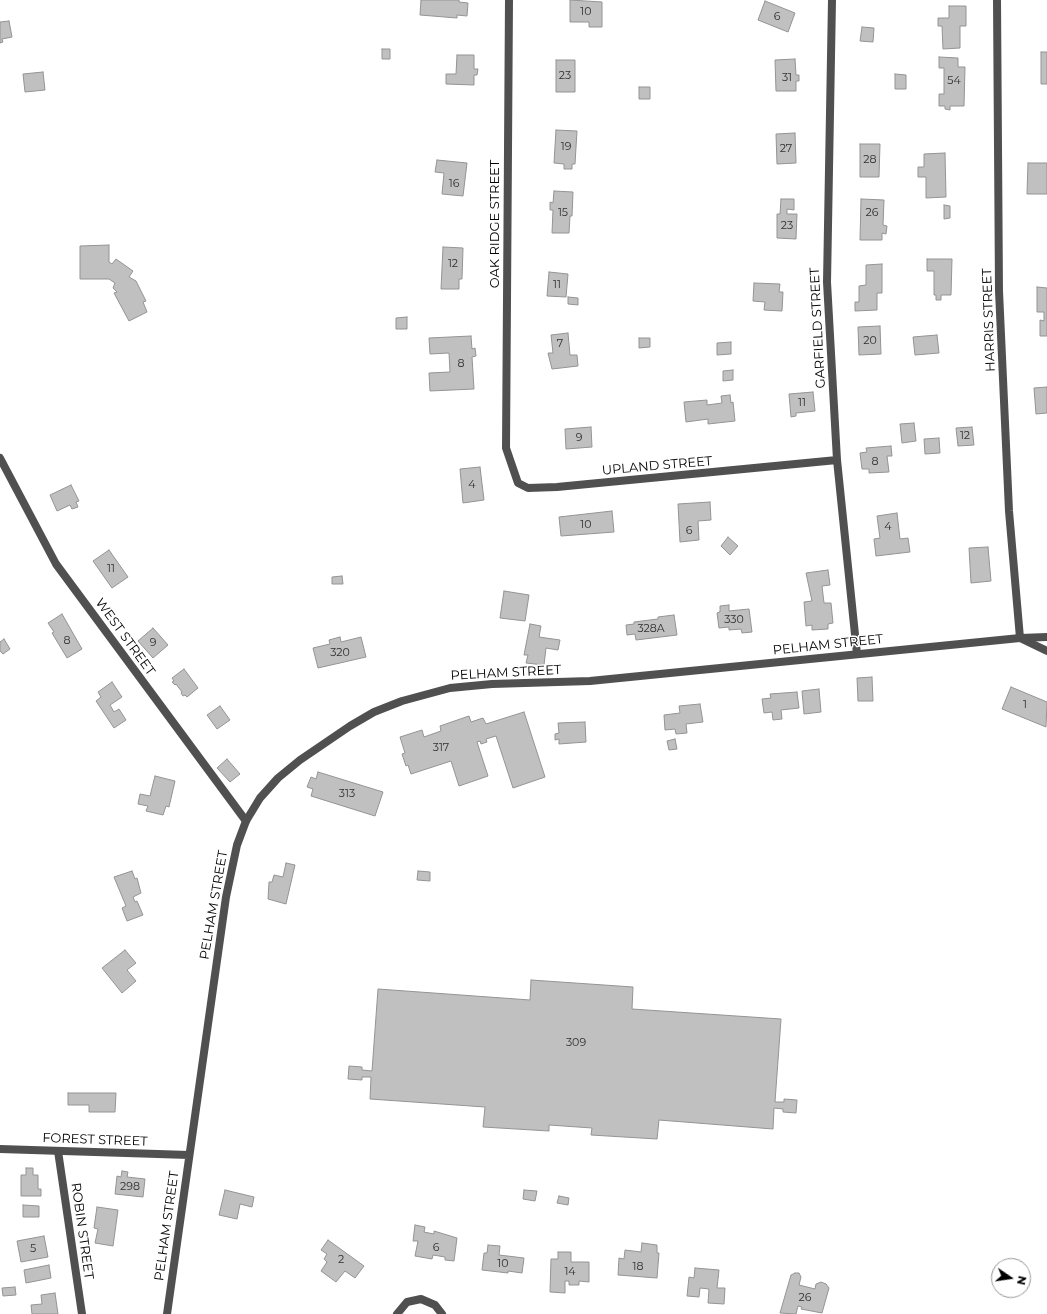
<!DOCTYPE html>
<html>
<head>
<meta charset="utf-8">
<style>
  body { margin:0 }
  #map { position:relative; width:1047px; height:1314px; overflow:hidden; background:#fff; font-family:Montserrat,sans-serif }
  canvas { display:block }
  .north { position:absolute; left:991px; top:1258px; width:40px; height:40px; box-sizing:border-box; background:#fff; border:1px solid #999; border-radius:50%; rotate:103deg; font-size:11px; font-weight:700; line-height:16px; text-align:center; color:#000 }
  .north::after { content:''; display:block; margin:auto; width:14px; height:18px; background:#000; clip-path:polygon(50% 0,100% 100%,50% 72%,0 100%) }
</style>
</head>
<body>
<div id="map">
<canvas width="1047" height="1314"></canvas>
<div class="north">N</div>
</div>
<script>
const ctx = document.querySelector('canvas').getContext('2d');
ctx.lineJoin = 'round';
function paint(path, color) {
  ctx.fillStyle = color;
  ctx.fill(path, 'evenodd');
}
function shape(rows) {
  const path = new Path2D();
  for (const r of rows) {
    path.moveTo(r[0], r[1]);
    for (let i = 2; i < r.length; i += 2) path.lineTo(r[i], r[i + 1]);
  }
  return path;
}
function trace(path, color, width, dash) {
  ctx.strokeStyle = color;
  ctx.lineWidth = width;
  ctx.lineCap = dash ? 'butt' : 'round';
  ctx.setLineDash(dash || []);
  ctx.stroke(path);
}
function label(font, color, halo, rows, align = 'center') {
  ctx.font = font + ' Montserrat,sans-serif';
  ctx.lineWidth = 3;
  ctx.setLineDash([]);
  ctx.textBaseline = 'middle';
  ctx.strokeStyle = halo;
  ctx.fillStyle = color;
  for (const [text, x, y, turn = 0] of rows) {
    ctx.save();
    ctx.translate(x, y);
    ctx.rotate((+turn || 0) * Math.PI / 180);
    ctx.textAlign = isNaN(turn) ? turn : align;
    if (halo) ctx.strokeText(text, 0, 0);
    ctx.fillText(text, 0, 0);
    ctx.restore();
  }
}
const building = shape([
  [421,0,459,0,459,2,468,3,467,16,457,15,457,18,420,15,421,0],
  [570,0,602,2,602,27,589,27,589,22,570,22,570,0],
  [765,1,795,13,788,32,758,20,765,1],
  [949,6,966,6,966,26,960,26,960,48,943,49,942,26,938,26,938,18,949,18,949,6],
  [9,21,12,37,2,39,3,42,0,43,0,22,9,21],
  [862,27,874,28,873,42,860,41,862,27],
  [382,49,390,49,390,59,382,59,382,49],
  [1041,52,1047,52,1047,84,1041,84,1041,52],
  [457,55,474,55,474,69,478,69,477,75,474,75,474,85,446,84,446,74,456,74,457,55],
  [939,57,958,58,958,67,965,67,964,106,950,106,950,110,945,109,945,106,939,106,939,94,944,94,944,68,939,68,939,57],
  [795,59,796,75,799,75,799,81,796,81,796,91,776,91,775,60,795,59],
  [556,60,575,60,575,92,556,92,556,60],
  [43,72,45,90,25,92,23,74,43,72],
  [895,74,906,75,906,89,895,89,895,74],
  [639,87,650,87,650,99,639,99,639,87],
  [556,130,577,131,575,164,572,164,572,169,564,169,564,164,554,163,556,130],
  [795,133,796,163,777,164,776,134,795,133],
  [860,144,880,144,879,177,860,177,860,144],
  [945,153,946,197,926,198,926,177,918,177,918,167,924,167,924,154,945,153],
  [437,160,467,163,463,196,442,194,444,173,435,172,437,160],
  [1028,163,1047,163,1047,194,1027,194,1028,163],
  [554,191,573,192,572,216,570,216,569,233,552,233,553,210,550,210,550,202,553,203,554,191],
  [781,199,794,199,794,210,787,209,787,214,797,214,796,239,777,238,777,214,780,214,781,199],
  [861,199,884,200,883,225,887,226,886,234,882,233,882,240,860,240,861,199],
  [944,205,950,206,950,218,944,219,944,205],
  [109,245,109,262,112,264,116,259,133,271,129,277,136,281,146,301,143,302,147,312,129,321,114,293,117,292,113,288,115,283,109,279,80,279,80,246,109,245],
  [443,247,463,248,462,279,459,279,459,289,441,289,443,247],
  [927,259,952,259,951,295,941,295,941,300,936,300,936,295,934,295,934,271,927,271,927,259],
  [882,264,882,293,877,293,877,310,855,311,855,302,859,302,859,286,866,285,866,265,882,264],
  [549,272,568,274,566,297,547,296,549,272],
  [754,283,780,284,779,292,783,292,782,311,764,310,765,302,753,301,754,283],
  [1037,287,1047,288,1047,336,1040,336,1040,320,1044,321,1044,312,1037,312,1037,287],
  [568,297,578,298,578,305,568,304,568,297],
  [407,317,407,329,396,329,396,318,407,317],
  [880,326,881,354,859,355,858,327,880,326],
  [568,333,570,355,577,355,578,366,552,369,548,353,553,353,551,335,568,333],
  [937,335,939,353,915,355,913,337,937,335],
  [471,336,472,349,475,348,476,356,472,357,474,389,430,391,429,373,450,372,449,353,430,354,429,338,471,336],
  [639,338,650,338,650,347,639,348,639,338],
  [731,342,731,354,717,355,717,343,731,342],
  [733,370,733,380,723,381,723,371,733,370],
  [1047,387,1047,413,1036,414,1034,388,1047,387],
  [813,392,815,411,796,413,796,416,791,417,789,394,813,392],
  [730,395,731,403,733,402,735,421,708,424,708,419,686,422,684,402,707,400,707,405,722,403,721,396,730,395],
  [914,423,916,441,902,443,900,424,914,423],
  [591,427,592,447,566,449,565,429,591,427],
  [972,427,974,445,958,446,956,428,972,427],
  [939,438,940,453,925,454,924,439,939,438],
  [891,446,892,456,887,456,889,472,869,473,869,469,862,469,860,453,867,452,866,448,891,446],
  [480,467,484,500,463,503,460,469,480,467],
  [71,485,79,501,76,502,78,507,72,509,70,505,57,511,50,495,71,485],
  [710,502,711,520,698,521,699,540,680,542,678,504,710,502],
  [612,511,614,532,561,536,559,517,612,511],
  [897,513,900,539,908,538,910,552,876,556,874,539,880,538,877,516,897,513],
  [728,537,738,546,730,555,721,546,728,537],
  [988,547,991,581,971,583,969,548,988,547],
  [109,550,128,577,112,588,93,561,109,550],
  [828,570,830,585,822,586,824,603,831,603,833,623,828,624,828,629,812,630,812,625,806,626,804,602,812,601,806,573,828,570],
  [342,576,343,584,332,584,332,577,342,576],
  [504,591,529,595,525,621,500,618,504,591],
  [729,605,729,611,749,609,752,632,742,633,741,629,729,630,729,627,719,628,717,613,720,612,720,606,729,605],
  [62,614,82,649,67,658,52,633,54,632,48,623,62,614],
  [674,615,677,635,636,640,635,634,627,635,626,625,634,624,634,622,658,619,658,617,674,615],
  [530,624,541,626,539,637,560,640,558,650,546,648,544,665,526,663,528,655,524,655,530,624],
  [153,628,168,645,153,658,138,641,153,628],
  [340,637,341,642,361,637,366,657,318,668,313,648,330,644,329,640,340,637],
  [4,639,10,649,3,654,0,651,0,642,4,639],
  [184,669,198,688,187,697,185,695,183,696,181,693,182,692,176,684,175,685,172,682,174,681,172,678,184,669],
  [872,677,873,701,858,701,857,678,872,677],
  [112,682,122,697,110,705,114,712,119,709,126,720,114,728,96,701,101,697,98,692,112,682],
  [1011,687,1047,702,1046,727,1002,709,1011,687],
  [819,689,821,712,804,714,802,691,819,689],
  [797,692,799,708,781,710,782,719,773,720,772,712,764,713,762,699,771,698,770,694,797,692],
  [700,704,703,722,686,724,687,733,676,734,675,729,665,730,664,715,680,713,679,706,700,704],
  [220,706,230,720,217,729,207,715,220,706],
  [524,712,545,777,513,788,496,736,486,739,487,742,481,744,480,741,477,742,488,776,459,786,451,761,411,774,408,765,406,766,402,754,405,753,400,737,422,730,424,737,441,731,440,726,469,716,471,722,483,718,486,724,524,712],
  [585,722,586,742,559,744,559,739,555,740,555,734,559,733,558,723,585,722],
  [675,739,677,749,669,750,667,741,675,739],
  [227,759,240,774,230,782,217,768,227,759],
  [318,772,383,792,375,816,311,796,313,789,307,787,311,777,316,779,318,772],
  [155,776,175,781,169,807,166,806,163,815,146,811,148,806,138,804,140,794,150,796,155,776],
  [286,863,295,865,286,904,268,899,269,882,272,882,274,875,283,877,286,863],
  [132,871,135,879,137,878,141,893,133,897,135,902,137,901,143,915,127,921,122,908,126,906,114,877,132,871],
  [418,871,430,872,430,881,417,880,418,871],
  [125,950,136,963,127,970,136,981,122,993,102,968,125,950],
  [531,980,633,987,632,1009,781,1019,775,1102,784,1102,784,1099,797,1100,796,1113,783,1112,783,1109,774,1108,773,1129,659,1120,657,1139,591,1135,592,1128,549,1125,549,1131,483,1127,485,1107,370,1099,371,1077,362,1077,362,1080,348,1079,349,1066,362,1067,362,1070,372,1071,378,989,530,1000,531,980],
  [68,1093,116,1093,115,1112,89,1112,89,1105,68,1105,68,1093],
  [26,1168,33,1168,33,1175,38,1175,38,1189,41,1189,41,1196,21,1196,21,1175,26,1175,26,1168],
  [122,1171,128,1172,127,1177,145,1179,143,1197,115,1194,117,1176,121,1177,122,1171],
  [225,1190,254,1197,252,1207,240,1204,237,1219,219,1215,225,1190],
  [524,1190,537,1191,535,1201,523,1199,524,1190],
  [559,1196,569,1198,568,1205,557,1203,559,1196],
  [23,1205,39,1206,39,1217,23,1217,23,1205],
  [97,1207,118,1210,113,1246,95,1243,98,1229,94,1228,97,1207],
  [415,1225,425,1227,424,1232,434,1234,434,1231,457,1238,454,1261,445,1260,445,1257,433,1255,432,1259,415,1256,418,1241,413,1241,415,1225],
  [44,1236,48,1257,21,1262,17,1241,44,1236],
  [328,1240,364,1266,355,1278,345,1271,336,1282,321,1271,327,1262,324,1259,327,1254,321,1250,328,1240],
  [642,1243,657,1245,657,1253,659,1253,657,1278,618,1275,619,1258,624,1259,625,1250,641,1252,642,1243],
  [488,1245,500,1246,499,1255,524,1258,522,1273,508,1271,508,1273,482,1270,484,1253,487,1253,488,1245],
  [558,1252,571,1252,571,1262,589,1262,589,1282,579,1281,579,1285,569,1285,569,1281,565,1281,565,1293,550,1292,551,1259,558,1259,558,1252],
  [49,1265,51,1278,26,1283,24,1270,49,1265],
  [695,1268,719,1270,717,1288,725,1288,724,1304,708,1303,709,1289,700,1288,699,1297,687,1296,689,1277,694,1278,695,1268],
  [795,1273,799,1273,801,1277,799,1285,815,1289,816,1284,821,1282,826,1284,829,1288,822,1313,801,1309,802,1307,798,1306,796,1314,780,1313,791,1275,795,1273],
  [15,1287,16,1295,3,1296,2,1288,15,1287],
  [55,1293,58,1314,32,1314,31,1305,42,1304,41,1295,55,1293]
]);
paint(building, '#c0c0c0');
trace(building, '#949494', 1);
trace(shape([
  [509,0,506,448,518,483,528,488,557,487,837,460],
  [832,0,827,282,837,460,857,654],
  [997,0,999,291,1009,511,1020,638,1047,651],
  [0,458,56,564,246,821],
  [58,1151,82,1314],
  [397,1314,407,1302,421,1299,435,1305,442,1314]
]), '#505050', 8);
trace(shape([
  [0,1149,189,1155],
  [167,1314,226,897,237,845,246,821,260,798,278,778,300,760,350,726,374,712,402,701,450,688,492,684,590,681,1020,638,1047,637]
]), '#505050', 8);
label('11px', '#303030', null, [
  ["10",586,12],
  ["6",777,17],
  ["23",565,76],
  ["31",787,78],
  ["54",954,81],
  ["19",566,147],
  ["27",786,149],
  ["28",870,160],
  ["16",454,184],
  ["15",563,213],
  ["26",872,213],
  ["23",787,226],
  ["12",453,264],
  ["11",557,285],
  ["20",870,341],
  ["7",560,344],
  ["8",461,364],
  ["11",802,403],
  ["12",965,436],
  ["9",579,438],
  ["8",875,462],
  ["4",472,485],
  ["10",586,525],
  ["4",888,527],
  ["6",689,531],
  ["11",111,569],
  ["330",734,620],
  ["328A",651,629],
  ["8",67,641],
  ["9",153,643],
  ["320",340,653],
  ["1",1025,705],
  ["317",441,748],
  ["313",347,794],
  ["309",576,1043],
  ["298",130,1187],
  ["6",436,1248],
  ["5",33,1249],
  ["2",341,1260],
  ["10",503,1264],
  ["18",638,1267],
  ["14",570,1272],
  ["26",805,1298]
]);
label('13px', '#000', '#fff', [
  ["OAK RIDGE STREET",495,224,-90],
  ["HARRIS STREET",989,320,-92],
  ["GARFIELD STREET",818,328,-93],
  ["UPLAND STREET",657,466,-5],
  ["WEST STREET",125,637,54],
  ["PELHAM STREET",828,645,-6],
  ["PELHAM STREET",506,673,-3],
  ["PELHAM STREET",214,905,-80],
  ["FOREST STREET",95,1140,2],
  ["PELHAM STREET",167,1226,-82],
  ["ROBIN STREET",82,1231,82]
]);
</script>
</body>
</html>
